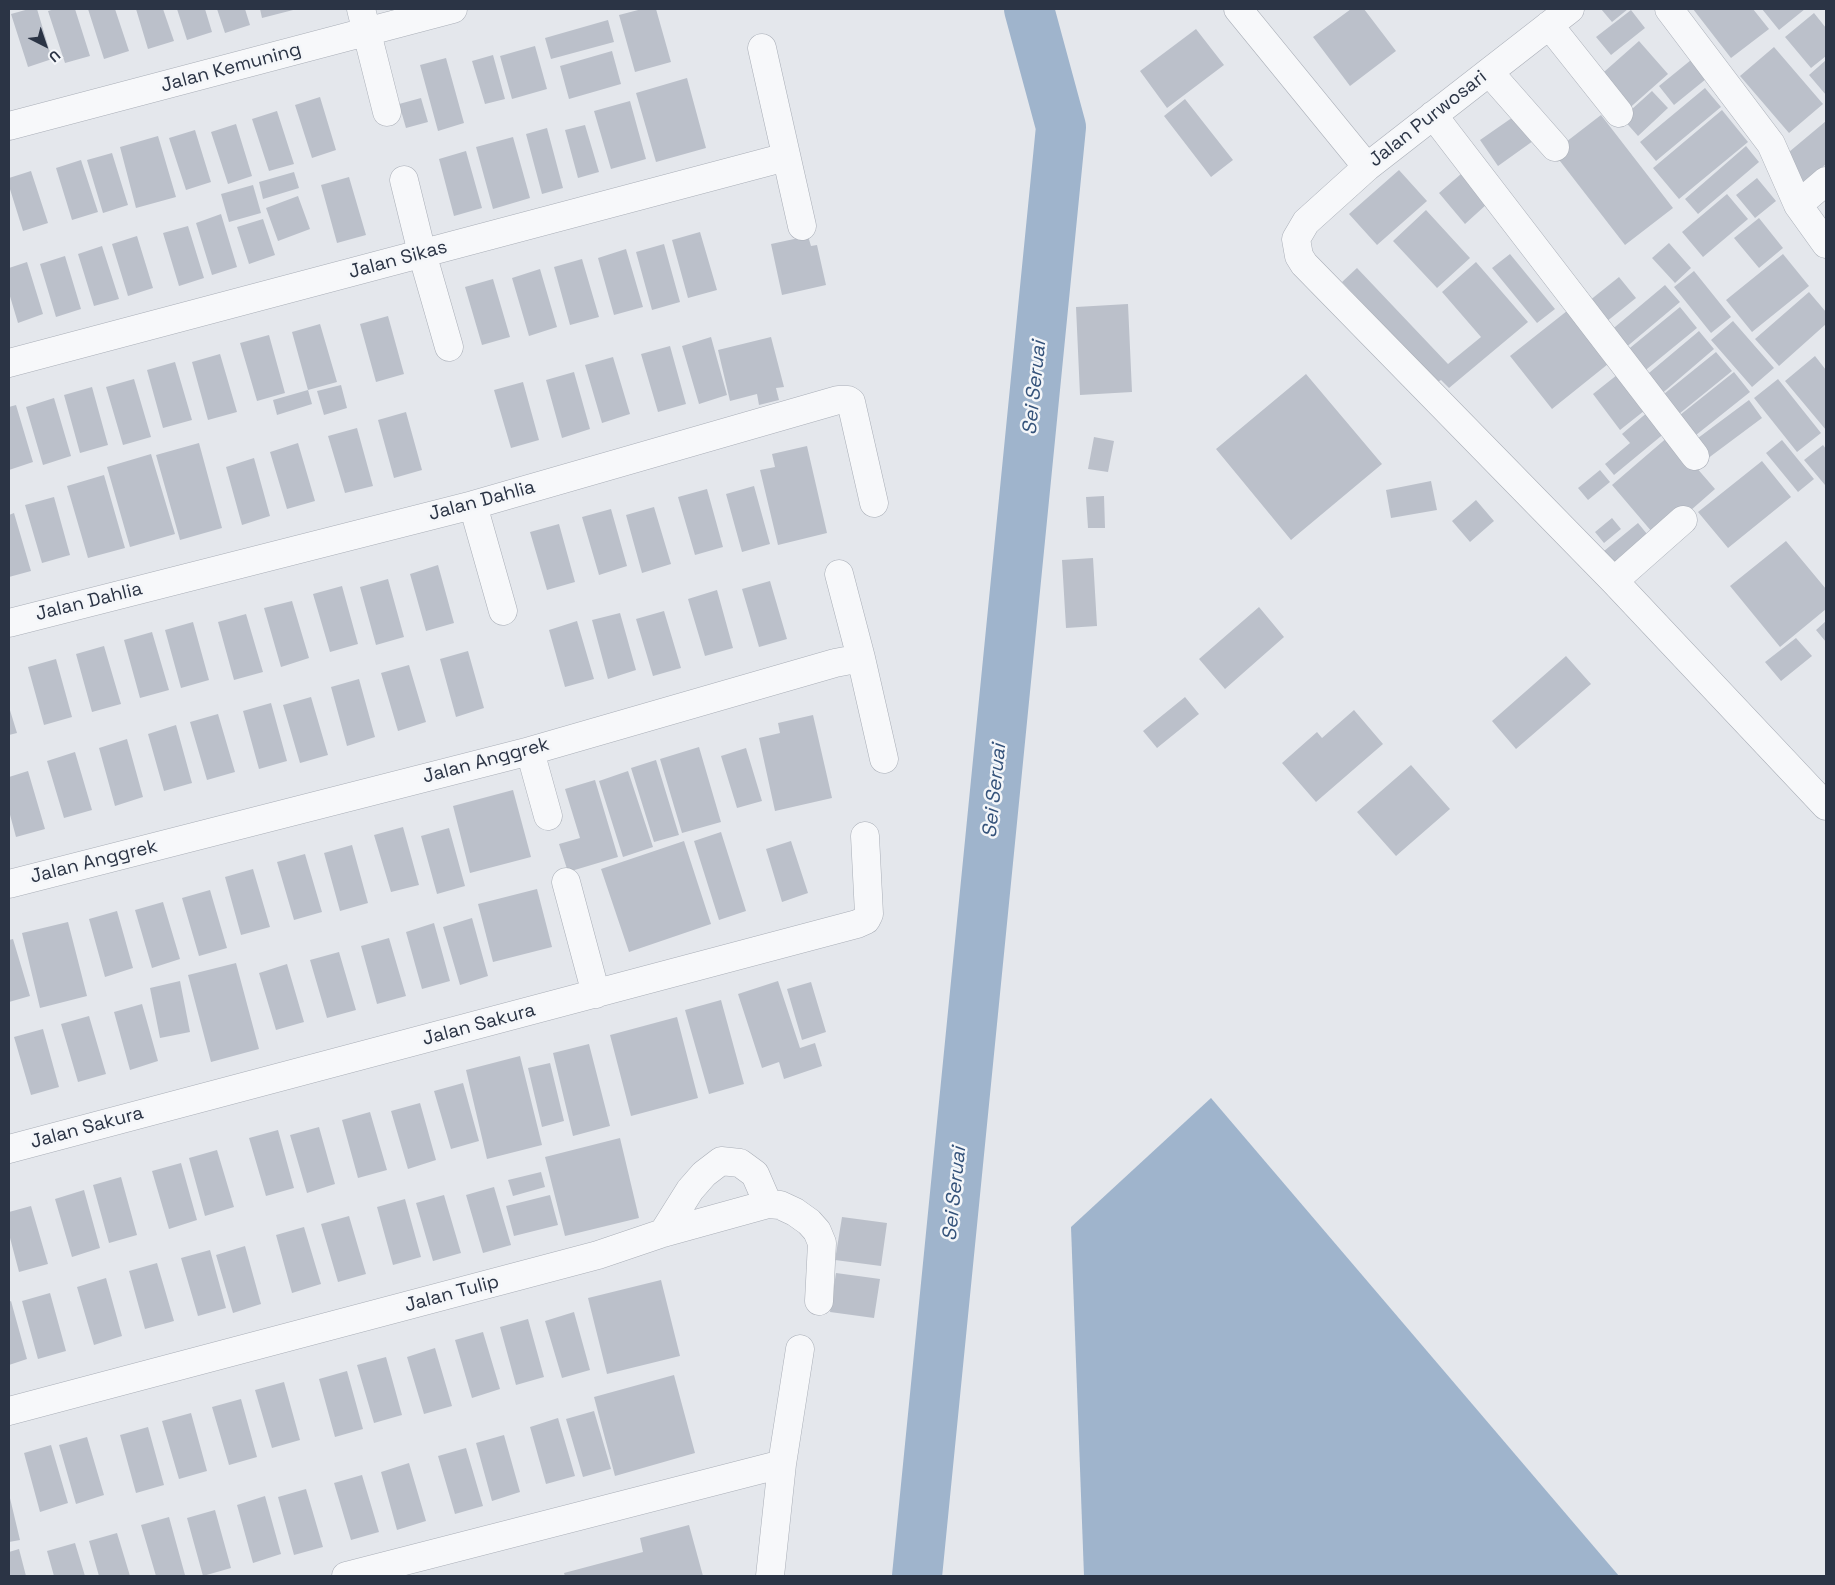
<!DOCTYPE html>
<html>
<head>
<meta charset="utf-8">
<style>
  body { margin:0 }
  #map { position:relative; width:1835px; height:1585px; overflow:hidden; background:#e4e7ec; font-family:"Space Grotesk",sans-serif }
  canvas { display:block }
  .frame { position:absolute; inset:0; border:10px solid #2b3445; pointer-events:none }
  .north { position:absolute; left:20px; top:20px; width:50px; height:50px; -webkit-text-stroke:4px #f4f6f9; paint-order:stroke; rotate:139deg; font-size:14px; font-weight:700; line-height:20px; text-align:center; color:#2b3445 }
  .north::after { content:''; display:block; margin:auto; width:18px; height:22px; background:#2b3445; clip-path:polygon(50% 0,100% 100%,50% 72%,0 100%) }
</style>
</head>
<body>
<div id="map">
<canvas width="1835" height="1585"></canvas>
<div class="frame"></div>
<div class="north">U</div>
</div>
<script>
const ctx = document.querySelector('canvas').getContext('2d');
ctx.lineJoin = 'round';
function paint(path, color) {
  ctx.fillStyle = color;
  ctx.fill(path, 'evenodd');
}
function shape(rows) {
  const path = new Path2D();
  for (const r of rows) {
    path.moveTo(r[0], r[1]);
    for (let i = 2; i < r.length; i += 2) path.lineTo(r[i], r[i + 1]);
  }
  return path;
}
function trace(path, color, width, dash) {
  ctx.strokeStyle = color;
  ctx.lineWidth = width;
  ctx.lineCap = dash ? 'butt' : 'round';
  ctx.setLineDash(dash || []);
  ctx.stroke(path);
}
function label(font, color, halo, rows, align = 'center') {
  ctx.font = font + ' "Space Grotesk",sans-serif';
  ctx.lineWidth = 5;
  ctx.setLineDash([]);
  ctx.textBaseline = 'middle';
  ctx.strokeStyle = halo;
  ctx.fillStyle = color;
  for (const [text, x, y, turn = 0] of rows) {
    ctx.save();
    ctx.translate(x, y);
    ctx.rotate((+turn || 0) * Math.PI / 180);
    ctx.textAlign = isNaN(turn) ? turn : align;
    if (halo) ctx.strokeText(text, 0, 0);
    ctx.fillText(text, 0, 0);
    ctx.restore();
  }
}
paint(shape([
  [1211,1098,1619,1576,1084,1576,1071,1227]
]), '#9fb4cc');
trace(shape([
  [917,1576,1061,127,1029,9]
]), '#9fb4cc', 50);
paint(shape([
  [29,9,37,9,52,59,28,67,11,14],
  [55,9,75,9,90,56,65,63,48,11],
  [88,9,115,9,129,51,104,59],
  [136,9,163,9,174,41,148,49],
  [177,9,205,9,212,32,187,40],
  [217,9,245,9,250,25,225,33],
  [260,9,297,9,262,18],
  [642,9,656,9,671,62,635,72,619,15],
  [1351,9,1364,9,1396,51,1350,86,1313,37],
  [1601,9,1628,9,1612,22],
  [1693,9,1753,9,1769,29,1731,58],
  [1762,9,1805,9,1779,30],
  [1631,10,1645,28,1611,55,1596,37],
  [1814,13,1826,28,1826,56,1811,68,1785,37],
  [608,20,614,42,551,59,545,38],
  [1196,29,1224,65,1167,108,1140,71],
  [1639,41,1668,74,1625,112,1596,79],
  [535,46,547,89,512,99,500,56],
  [1774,47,1823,104,1789,133,1740,76],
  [612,51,621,84,569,99,560,66],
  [493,55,505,99,485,104,472,61],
  [446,58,464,123,438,131,420,65],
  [1691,60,1706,79,1674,105,1659,86],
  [1826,60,1826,95,1809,75],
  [687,78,706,148,656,162,636,93],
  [1705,88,1721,107,1656,161,1640,142],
  [1652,91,1668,108,1638,136,1622,118],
  [320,97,336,150,312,158,295,105],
  [421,98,428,122,406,128,399,104],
  [1185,99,1233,160,1211,177,1164,116],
  [630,101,646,159,611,169,594,111],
  [1722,110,1748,142,1679,199,1653,168],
  [277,111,294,164,269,171,252,119],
  [1516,115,1533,141,1498,166,1480,140],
  [1601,115,1673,208,1625,245,1553,152],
  [1826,121,1826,164,1804,183,1783,157],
  [236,124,252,176,228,184,211,132],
  [585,125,599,172,578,178,565,130],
  [547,128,563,188,542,194,526,134],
  [195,130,211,182,186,190,169,138],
  [158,136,176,197,136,208,120,147],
  [513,137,530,198,493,209,476,147],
  [1746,146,1759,162,1698,214,1685,199],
  [466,151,482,208,454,216,439,159],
  [112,153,128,205,103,213,87,160],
  [81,160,98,212,72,220,56,168],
  [1399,170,1427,201,1377,245,1349,214],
  [31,171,48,223,23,231,9,186,9,178],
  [294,172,299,188,263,199,259,182],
  [1461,174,1487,204,1465,224,1439,193],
  [349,177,366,235,337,243,321,185],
  [1757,178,1776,201,1755,218,1736,195],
  [253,185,261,213,229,222,221,194],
  [1727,194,1748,219,1703,257,1682,232],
  [298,196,310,229,278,241,266,208],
  [1426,210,1470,258,1437,288,1393,241],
  [221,214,237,267,212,275,196,223],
  [1759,218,1783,248,1759,268,1734,238],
  [263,219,275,255,249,264,237,227],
  [188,226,204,278,179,286,163,233],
  [700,232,717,290,688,298,672,240],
  [137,236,153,288,128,296,112,244],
  [808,236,811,246,817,245,826,285,782,295,771,244],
  [1669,243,1691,268,1675,283,1652,258],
  [664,244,680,302,652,310,636,252],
  [102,246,119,299,94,306,78,254],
  [626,249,643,307,614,315,598,258],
  [1510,254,1555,309,1537,323,1492,268],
  [1783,254,1809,286,1752,332,1726,300],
  [65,256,81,309,56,317,40,264],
  [582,259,599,317,570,325,554,267],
  [27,262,43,314,18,323,9,293,9,268],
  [1476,262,1528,322,1449,388,1441,380,1438,382,1342,282,1357,268,1448,364,1481,337,1442,292],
  [540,269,557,327,529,336,512,278],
  [1694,271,1731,317,1711,333,1674,287],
  [1619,277,1636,298,1606,322,1589,301],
  [493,279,510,337,482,345,465,287],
  [1665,285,1680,302,1624,349,1609,332],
  [1809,292,1826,312,1826,324,1779,366,1755,339],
  [1128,304,1132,392,1080,395,1076,307],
  [1572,307,1613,360,1552,409,1510,356],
  [1680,307,1697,328,1642,373,1625,352],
  [388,316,404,374,376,382,360,324],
  [1733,321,1774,368,1752,387,1711,340],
  [320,324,337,382,308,390,292,332],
  [1699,331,1714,349,1659,396,1643,378],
  [269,335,285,393,257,401,240,343],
  [711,337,727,395,699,404,682,346],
  [771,337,784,387,776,388,779,400,759,405,757,394,730,401,718,350],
  [670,346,686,404,658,412,641,354],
  [1716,352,1732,371,1674,418,1659,398],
  [220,354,237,412,208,420,192,362],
  [1815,356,1826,370,1826,430,1785,381],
  [613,357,630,414,602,423,585,365],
  [175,362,192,420,163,428,147,370],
  [1622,371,1649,407,1620,430,1593,394],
  [574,372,590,429,562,438,546,380],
  [1734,372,1750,392,1691,439,1675,419],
  [1306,374,1382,464,1291,540,1216,449],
  [134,379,151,437,123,445,106,387],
  [1778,379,1821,433,1797,452,1754,398],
  [523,382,539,440,511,448,494,390],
  [341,385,347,408,324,415,317,391],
  [92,387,108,445,80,453,64,395],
  [308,390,312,404,277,415,273,400],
  [54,398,71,456,43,465,26,407],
  [1749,400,1762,418,1707,459,1694,441],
  [16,405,33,462,9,470,9,407],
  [1649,411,1666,432,1614,475,1605,464,1630,443,1622,434],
  [406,412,422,470,394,478,378,420],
  [357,428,373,486,345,493,328,436],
  [1669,436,1715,489,1658,539,1612,485],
  [1094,437,1114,441,1108,472,1088,469],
  [1782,440,1814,479,1798,492,1766,453],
  [199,443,222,528,180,540,156,455],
  [298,443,315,501,287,509,270,452],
  [1823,445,1826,449,1826,483,1825,485,1804,460],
  [807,446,827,533,778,545,760,470,775,467,772,454],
  [151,454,175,534,130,547,107,467],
  [254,458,270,516,242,525,226,467],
  [1762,461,1791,497,1728,548,1698,512],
  [1600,470,1610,482,1588,500,1578,488],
  [104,475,125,548,88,558,67,486],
  [1431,481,1437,510,1391,518,1386,490],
  [754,486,770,544,742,552,726,494],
  [707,489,723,547,695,555,678,497],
  [1104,496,1105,528,1088,528,1086,497],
  [54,497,70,555,42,563,25,505],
  [1476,500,1494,521,1470,542,1452,521],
  [654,507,671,564,642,573,626,515],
  [611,509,627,566,599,575,582,517],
  [14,513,31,571,9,577,9,515],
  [1612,518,1621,529,1604,543,1595,532],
  [1638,523,1652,540,1617,569,1604,551],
  [559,524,575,582,547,590,530,532],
  [1786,541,1826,589,1826,609,1780,647,1730,586],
  [1093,558,1097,626,1066,628,1062,560],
  [438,565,454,623,426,631,410,574],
  [388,579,404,637,376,645,360,587],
  [770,581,787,639,759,647,742,589],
  [342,586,358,644,330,652,313,594],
  [717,590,733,648,705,656,688,599],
  [292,601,309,658,281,667,264,608],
  [1259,607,1284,637,1225,689,1199,659],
  [664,611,681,668,653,676,636,619],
  [620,613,636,670,608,679,592,620],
  [246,614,263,672,234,680,218,622],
  [577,621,594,679,565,687,549,630],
  [1826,621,1826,642,1816,630],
  [193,622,209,680,181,688,165,630],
  [152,632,169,690,140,698,124,640],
  [1796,638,1812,656,1781,681,1765,662],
  [104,646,121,704,92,712,76,654],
  [468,651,484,708,456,717,440,659],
  [1566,656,1591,684,1516,749,1492,721],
  [56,659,72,717,44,725,28,667],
  [409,665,426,722,398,731,381,673],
  [359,679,375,737,347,746,331,687],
  [311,697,328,755,300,763,283,705],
  [1185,697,1199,714,1157,748,1143,731],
  [271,703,287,761,259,769,243,711],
  [9,707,17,733,9,735],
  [1354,710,1383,744,1316,802,1282,763,1317,732,1322,738],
  [218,714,235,772,207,780,190,722],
  [813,715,832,798,775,811,759,738,780,733,778,723],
  [176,725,192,783,164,791,148,734],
  [127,739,143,797,115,806,99,748],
  [699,747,721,822,682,833,660,759],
  [746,748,762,801,737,808,721,756],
  [75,752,92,810,64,818,47,761],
  [656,760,679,835,654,842,631,768],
  [1411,765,1450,809,1396,856,1357,812],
  [28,771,45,829,16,837,9,811,9,777],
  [628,771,653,847,623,857,599,781],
  [595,780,618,857,568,872,559,844,580,838,565,789],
  [513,790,531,857,470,873,453,806],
  [403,827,419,885,391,892,374,835],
  [449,828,465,886,437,894,421,836],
  [721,832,746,911,719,920,694,841],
  [684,841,711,924,629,952,601,869],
  [791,841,808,893,782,902,766,849],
  [352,845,368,903,340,911,324,853],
  [305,854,322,912,294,920,277,862],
  [253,869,270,927,241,935,225,877],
  [537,889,552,947,493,962,478,904],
  [210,890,227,948,199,956,182,898],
  [163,902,180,959,152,968,135,910],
  [117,911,133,968,105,977,89,919],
  [472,918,488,976,460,985,443,927],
  [68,922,87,996,40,1008,22,933],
  [434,923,450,981,422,989,406,932],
  [389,938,406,996,377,1004,361,946],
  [13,939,30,996,9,1002,9,940],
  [339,952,356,1010,327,1018,310,960],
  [236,963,259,1049,211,1062,188,975],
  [287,964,304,1022,276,1030,259,973],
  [180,981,190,1032,160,1038,150,988],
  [778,981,800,1048,815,1043,822,1066,784,1079,779,1062,762,1068,738,994],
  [811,982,826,1032,802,1040,787,989],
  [721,1000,744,1084,709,1094,685,1010],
  [142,1004,158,1061,130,1070,114,1012],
  [89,1016,106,1074,78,1082,61,1024],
  [677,1017,698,1098,631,1116,610,1035],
  [43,1029,59,1087,31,1095,14,1037],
  [589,1044,610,1126,573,1136,553,1053],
  [520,1056,542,1145,487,1159,466,1070],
  [550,1063,564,1121,542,1127,528,1068],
  [463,1083,479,1141,451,1149,434,1091],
  [420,1103,436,1160,408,1169,391,1111],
  [370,1112,387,1170,358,1178,342,1120],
  [319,1127,335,1184,307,1193,290,1135],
  [278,1130,294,1188,266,1196,249,1138],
  [620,1138,639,1218,565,1236,545,1157],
  [217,1150,234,1207,205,1216,189,1158],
  [181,1163,197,1220,169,1229,152,1171],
  [541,1172,545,1187,513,1196,508,1180],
  [121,1177,137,1235,109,1243,93,1185],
  [494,1187,511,1245,483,1253,466,1195],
  [84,1190,100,1248,72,1257,55,1199],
  [444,1195,461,1253,433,1261,416,1203],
  [550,1195,558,1225,514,1236,506,1206],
  [405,1199,421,1257,393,1265,377,1207],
  [31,1206,48,1264,19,1272,9,1234,9,1212],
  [349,1216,366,1274,338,1282,321,1224],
  [842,1217,887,1223,881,1266,835,1260],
  [304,1227,321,1284,292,1293,276,1235],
  [245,1246,261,1304,233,1313,216,1255],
  [210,1250,226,1308,198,1316,181,1258],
  [157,1263,174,1321,145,1329,129,1271],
  [836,1273,880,1279,874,1318,830,1312],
  [106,1278,122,1336,94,1345,77,1287],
  [661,1280,680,1356,607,1374,588,1298],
  [50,1293,66,1351,38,1359,22,1301],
  [11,1301,27,1359,9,1365,9,1302],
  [574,1312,590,1370,562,1378,545,1321],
  [528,1319,544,1377,516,1385,500,1327],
  [483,1332,500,1389,472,1398,455,1340],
  [435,1348,452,1406,424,1414,407,1357],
  [386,1357,402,1415,374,1423,357,1365],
  [347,1371,363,1429,335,1437,319,1379],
  [674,1375,695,1453,615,1476,594,1397],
  [284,1382,300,1440,272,1448,255,1390],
  [241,1399,257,1457,229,1465,212,1407],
  [594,1411,611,1469,583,1477,566,1419],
  [191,1413,207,1471,179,1479,162,1421],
  [558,1418,575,1476,546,1484,530,1427],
  [148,1427,164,1485,136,1493,120,1435],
  [504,1435,520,1492,492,1501,476,1443],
  [87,1437,104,1495,76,1504,59,1445],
  [51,1445,68,1503,40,1512,24,1453],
  [466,1448,483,1506,455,1514,438,1456],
  [409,1463,426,1521,397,1530,381,1472],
  [362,1475,379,1532,351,1540,334,1483],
  [306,1489,323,1547,294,1555,278,1497],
  [9,1494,20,1540,9,1542],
  [265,1496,281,1554,253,1563,237,1505],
  [215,1510,231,1568,203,1576,187,1518],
  [169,1517,185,1575,156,1576,141,1525],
  [689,1525,703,1576,565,1576,564,1573,643,1552,640,1538],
  [117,1533,130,1576,99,1576,89,1541],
  [75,1543,85,1576,54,1576,47,1551],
  [19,1549,26,1576,9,1576,9,1552]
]), '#bbc0ca');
const minor = shape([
  [361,9,387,112],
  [1238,9,1367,167],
  [1570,9,1367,167,1306,222,1296,239,1299,256,1304,264,1614,581,1826,806],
  [1669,9,1771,144,1798,205,1826,244],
  [1549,25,1619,113],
  [762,48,802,226],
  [1489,72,1555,147],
  [1433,115,1695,456],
  [9,126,453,9],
  [404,180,422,253,449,347],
  [1798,205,1826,181],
  [9,363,786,157],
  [473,505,503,611],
  [839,574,861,658],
  [1614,581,1683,520],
  [9,623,473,505,838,400,848,400,851,402,874,503],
  [530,751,548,816],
  [566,882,596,994],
  [9,884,530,751,835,663,861,658,884,759],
  [9,1149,857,924,866,920,869,914,865,836],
  [663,1233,690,1190,704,1174,721,1161,740,1163,755,1174,768,1204],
  [9,1411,598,1255,663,1233,768,1204,780,1205,795,1212,809,1222,817,1231,822,1243,819,1301],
  [346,1576,782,1464],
  [770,1576,782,1464,800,1349]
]);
trace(minor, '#a9aeb7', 29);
trace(minor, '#f7f8fa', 28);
label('19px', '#2b3445', '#f4f6f9', [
  ["Jalan Kemuning",231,68,-15],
  ["Jalan Purwosari",1428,119,-38],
  ["Jalan Sikas",398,260,-15],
  ["Jalan Dahlia",482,501,-15],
  ["Jalan Dahlia",89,602,-14],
  ["Jalan Anggrek",486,761,-15],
  ["Jalan Anggrek",94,862,-14],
  ["Jalan Sakura",479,1025,-15],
  ["Jalan Sakura",87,1128,-15],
  ["Jalan Tulip",452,1294,-15]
]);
label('italic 20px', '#34527a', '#f4f6f9', [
  ["Sei Seruai",1035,388,-84],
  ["Sei Seruai",995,791,-84],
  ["Sei Seruai",955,1194,-84]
]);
</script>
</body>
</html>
